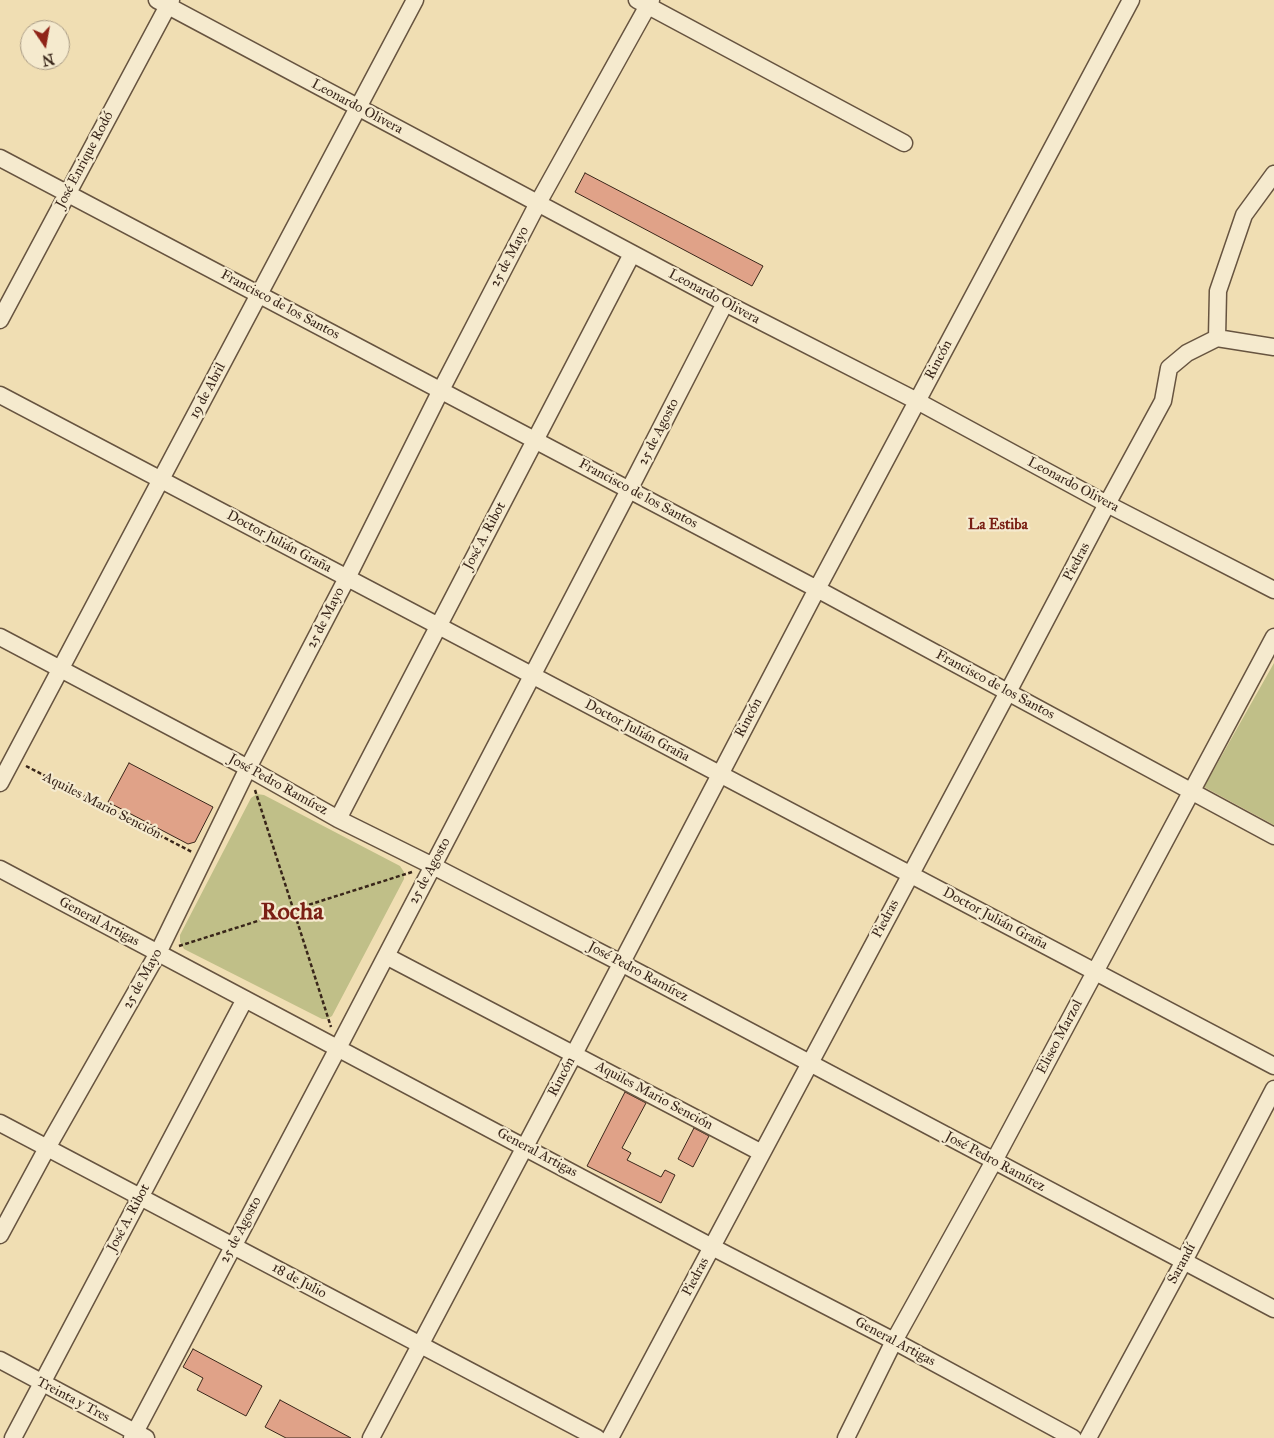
<!DOCTYPE html>
<html>
<head>
<meta charset="utf-8">
<style>
  body { margin:0 }
  #map { position:relative; width:1274px; height:1438px; overflow:hidden; background:#f0deb3; font-family:"IM FELL Great Primer",serif }
  canvas { display:block }
  .north { position:absolute; left:20px; top:20px; width:50px; height:50px; box-sizing:border-box; background:#f5eace; border:1px solid #aa9c86; border-radius:50%; rotate:168deg; font-size:14px; font-weight:700; line-height:20px; text-align:center; color:#39261a }
  .north::after { content:''; display:block; margin:auto; width:18px; height:22px; background:#8f2418; clip-path:polygon(50% 0,100% 100%,50% 72%,0 100%) }
</style>
</head>
<body>
<div id="map">
<canvas width="1274" height="1438"></canvas>
<div class="north">N</div>
</div>
<script>
const ctx = document.querySelector('canvas').getContext('2d');
ctx.lineJoin = 'round';
function paint(path, color) {
  ctx.fillStyle = color;
  ctx.fill(path, 'evenodd');
}
function shape(rows) {
  const path = new Path2D();
  for (const r of rows) {
    path.moveTo(r[0], r[1]);
    for (let i = 2; i < r.length; i += 2) path.lineTo(r[i], r[i + 1]);
  }
  return path;
}
function trace(path, color, width, dash) {
  ctx.strokeStyle = color;
  ctx.lineWidth = width;
  ctx.lineCap = dash ? 'butt' : 'round';
  ctx.setLineDash(dash || []);
  ctx.stroke(path);
}
function label(font, color, halo, rows, align = 'center') {
  ctx.font = font + ' "IM FELL Great Primer",serif';
  ctx.lineWidth = 4.5;
  ctx.setLineDash([]);
  ctx.textBaseline = 'middle';
  ctx.strokeStyle = halo;
  ctx.fillStyle = color;
  for (const [text, x, y, turn = 0] of rows) {
    ctx.save();
    ctx.translate(x, y);
    ctx.rotate((+turn || 0) * Math.PI / 180);
    ctx.textAlign = isNaN(turn) ? turn : align;
    if (halo) ctx.strokeText(text, 0, 0);
    ctx.fillText(text, 0, 0);
    ctx.restore();
  }
}
paint(shape([
  [1274,663,1274,825,1204,787],
  [257,794,264,795,400,866,404,872,404,879,332,1016,327,1019,322,1019,184,949,180,942,180,935,251,798]
]), '#c0bf88');
const building = shape([
  [585,173,763,266,752,286,575,192,585,173],
  [129,763,213,807,195,842,188,844,108,802,129,763],
  [625,1092,646,1103,622,1148,631,1153,627,1160,661,1177,665,1170,675,1175,661,1203,587,1166,625,1092],
  [694,1128,709,1136,693,1167,678,1159,694,1128],
  [193,1349,262,1386,246,1416,197,1390,203,1378,183,1367,193,1349],
  [280,1400,351,1438,286,1438,265,1427,280,1400]
]);
paint(building, '#e0a288');
trace(building, '#39261a', 1);
const street = shape([
  [157,0,725,303,917,401,1107,504,1274,590],
  [637,0,904,143],
  [0,158,817,589,1274,836],
  [0,320,171,0],
  [1217,338,1274,347],
  [0,395,1274,1066],
  [0,637,248,768,338,819,433,866,621,963,1274,1309],
  [0,783,415,0],
  [338,819,632,254],
  [0,869,712,1247,894,1341,1073,1438],
  [386,956,762,1153],
  [0,1123,597,1438],
  [0,1235,47,1148,158,953,248,768,347,578,441,390,538,203,651,0],
  [0,1360,146,1438],
  [13,1438,245,999],
  [132,1438,338,1048,629,490,725,303],
  [371,1438,574,1054,817,589,1131,0],
  [610,1438,1008,692,1107,504,1163,401,1169,368,1187,353,1217,338,1218,291,1244,215,1274,174],
  [846,1438,894,1341,994,1161,1274,637],
  [1088,1438,1184,1261,1274,1089]
]);
trace(street, '#675440', 19);
trace(shape([
  [26,766,192,852],
  [255,790,331,1027],
  [179,946,412,872]
]), '#39261a', 2.5, [4, 2.5]);
trace(street, '#f5eace', 16);
label('14px', '#39261a', '#f5eace', [
  ["Leonardo Olivera",357,107,28],
  ["José Enrique Rodó",85,160,-62],
  ["25 de Mayo",510,257,-62],
  ["Leonardo Olivera",714,297,28],
  ["Francisco de los Santos",280,305,28],
  ["Rincón",939,360,-62],
  ["19 de Abril",208,391,-62],
  ["25 de Agosto",659,432,-63],
  ["Leonardo Olivera",1073,485,28],
  ["Francisco de los Santos",638,494,28],
  ["José A. Ribot",485,536,-62],
  ["Doctor Julián Graña",279,542,28],
  ["Piedras",1077,562,-62],
  ["25 de Mayo",326,618,-63],
  ["Francisco de los Santos",995,685,28],
  ["Rincón",749,718,-62],
  ["Doctor Julián Graña",637,731,28],
  ["José Pedro Ramírez",278,785,29],
  ["Aquiles Mario Sención",102,806,27],
  ["25 de Agosto",430,871,-62],
  ["Piedras",886,919,-62],
  ["Doctor Julián Graña",995,919,28],
  ["General Artigas",99,922,28],
  ["José Pedro Ramírez",638,972,28],
  ["25 de Mayo",143,979,-61],
  ["Eliseo Marzol",1060,1037,-62],
  ["Rincón",562,1077,-62],
  ["Aquiles Mario Sención",654,1096,28],
  ["General Artigas",537,1153,28],
  ["José Pedro Ramírez",995,1162,28],
  ["José A. Ribot",129,1218,-62],
  ["25 de Agosto",241,1230,-62],
  ["Sarandí",1182,1264,-62],
  ["Piedras",696,1277,-62],
  ["18 de Julio",299,1281,28],
  ["General Artigas",895,1342,28],
  ["Treinta y Tres",73,1400,28]
]);
label('bold 15px', '#7a1f14', '#f5eace', [
  ["La Estiba",998,525]
]);
label('bold 24px', '#7a1f14', '#f5eace', [
  ["Rocha",292,913]
]);
</script>
</body>
</html>
